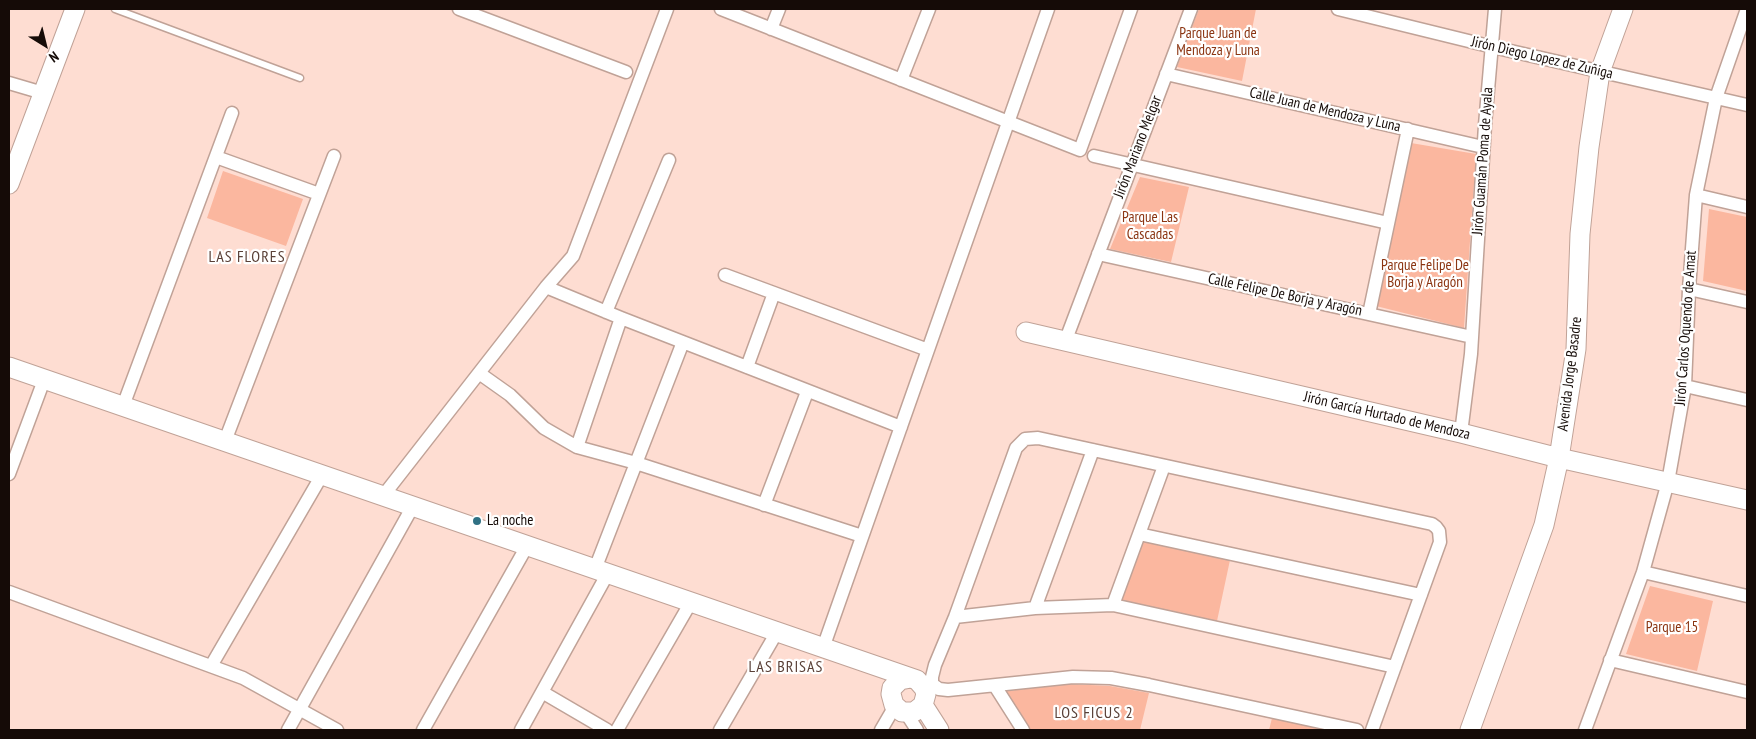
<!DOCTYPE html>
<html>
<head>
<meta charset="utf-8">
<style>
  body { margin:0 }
  #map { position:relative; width:1756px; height:739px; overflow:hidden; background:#feddd2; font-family:"PT Sans Narrow",sans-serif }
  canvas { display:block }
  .frame { position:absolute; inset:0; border:10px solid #150b07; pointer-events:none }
  .north { position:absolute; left:20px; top:20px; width:50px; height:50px; -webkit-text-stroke:4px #fff; paint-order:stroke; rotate:144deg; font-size:14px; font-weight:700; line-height:20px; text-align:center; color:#150b07 }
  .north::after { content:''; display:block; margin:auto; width:18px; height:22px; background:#150b07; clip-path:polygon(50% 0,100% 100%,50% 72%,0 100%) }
</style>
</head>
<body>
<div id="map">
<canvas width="1756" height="739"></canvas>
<div class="frame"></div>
<div class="north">N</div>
</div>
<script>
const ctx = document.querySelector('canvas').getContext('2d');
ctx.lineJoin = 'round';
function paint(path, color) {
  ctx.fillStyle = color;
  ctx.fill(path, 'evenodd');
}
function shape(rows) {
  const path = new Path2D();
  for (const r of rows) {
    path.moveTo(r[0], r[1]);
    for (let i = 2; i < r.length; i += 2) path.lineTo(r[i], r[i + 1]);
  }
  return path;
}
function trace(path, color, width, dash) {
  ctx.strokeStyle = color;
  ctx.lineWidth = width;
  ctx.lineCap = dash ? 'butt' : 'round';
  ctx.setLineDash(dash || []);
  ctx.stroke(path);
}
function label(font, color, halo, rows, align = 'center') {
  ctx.font = font + ' "PT Sans Narrow",sans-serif';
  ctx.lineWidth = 4.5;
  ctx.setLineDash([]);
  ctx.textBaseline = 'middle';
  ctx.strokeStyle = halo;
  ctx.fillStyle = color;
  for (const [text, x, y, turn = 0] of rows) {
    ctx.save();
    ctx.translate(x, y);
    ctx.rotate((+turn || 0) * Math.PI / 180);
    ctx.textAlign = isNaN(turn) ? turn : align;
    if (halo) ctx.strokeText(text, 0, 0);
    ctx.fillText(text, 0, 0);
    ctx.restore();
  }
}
paint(shape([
  [1199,9,1256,9,1242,81,1177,67],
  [1411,143,1476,154,1464,328,1376,306],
  [223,171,303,199,286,246,207,218],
  [1140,177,1189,187,1171,262,1110,249],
  [1709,209,1747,217,1747,291,1703,281],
  [1142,541,1230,560,1217,621,1122,600],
  [1650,586,1713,601,1697,671,1626,654],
  [1070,684,1110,686,1149,693,1140,730,1030,730,1006,691],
  [1272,718,1329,730,1269,730]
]), '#fbb79f');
const lane = shape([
  [115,9,300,78]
]);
const street = shape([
  [459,9,626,72],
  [721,9,1080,150,1131,9],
  [1338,9,1493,47,1747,105],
  [771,29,779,9],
  [1166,74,1483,147],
  [901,80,929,9],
  [9,83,43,93],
  [1094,156,1388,223],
  [216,157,319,194],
  [1696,195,1747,207],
  [1098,254,1472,337],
  [725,275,928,350],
  [546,287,621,318,901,427],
  [1689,289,1747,302],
  [606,312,669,160],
  [1369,314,1408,129],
  [1065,342,1191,9],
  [747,367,774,293],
  [479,373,510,395,544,428,577,447,636,463,862,536],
  [1685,386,1747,400],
  [123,406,232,113],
  [1461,433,1471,354,1485,125,1495,9],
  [225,441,334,156],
  [577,447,621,318],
  [9,474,44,380],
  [383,496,546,287,573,256,667,9],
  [764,505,807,392],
  [1139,534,1421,595],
  [595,569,683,342],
  [1643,572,1747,596],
  [9,592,243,678,337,730],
  [1113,605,1164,466],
  [1035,608,1093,450],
  [955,617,1035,608,1113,605,1395,667],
  [823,648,1048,9],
  [1610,660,1747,692],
  [211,666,322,475],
  [932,684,932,677,935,665,955,617,1016,448,1025,439,1038,438,1432,524,1436,527,1439,531,1440,542,1372,730],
  [932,684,939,689,948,690,1073,677,1111,678,1149,685,1357,730],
  [995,686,1023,730],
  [542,692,607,730],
  [906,713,917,730],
  [288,730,413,506],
  [423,730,527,546],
  [521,730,608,573],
  [617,730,691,602],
  [720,730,777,632],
  [881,730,895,706],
  [1585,730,1643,572,1668,482,1685,386,1689,289,1696,195,1716,98,1747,9]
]);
const secondary = shape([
  [9,184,75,9],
  [1026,332,1461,433,1559,458,1747,500],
  [9,367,917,680,924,688,926,694,923,705,914,712,902,712,894,705,891,694,892,688,900,680,911,678],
  [923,705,939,730],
  [1470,730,1544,525,1559,458,1576,349,1580,234,1589,147,1600,72,1623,9]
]);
trace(lane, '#c0a297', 9);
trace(street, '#c0a297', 15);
trace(secondary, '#c0a297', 21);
trace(lane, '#fff', 6);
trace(street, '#fff', 12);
trace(secondary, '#fff', 19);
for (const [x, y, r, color] of [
  [477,521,5,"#307184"]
]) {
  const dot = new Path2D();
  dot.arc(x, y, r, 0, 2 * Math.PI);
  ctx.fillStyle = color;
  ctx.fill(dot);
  trace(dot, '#fff', 2);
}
label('15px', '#8b3512', '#fff', [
  ["Parque Juan de",1218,34],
  ["Mendoza y Luna",1218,51],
  ["Parque Las",1150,218],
  ["Cascadas",1150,235],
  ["Parque Felipe De",1425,266],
  ["Borja y Aragón",1425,283],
  ["Parque 15",1672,628]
]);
label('15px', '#150b07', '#fff', [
  ["Jirón Diego Lopez de Zuñiga",1542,58,13],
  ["Calle Juan de Mendoza y Luna",1325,110,13],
  ["Jirón Mariano Melgar",1138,147,-69],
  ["Jirón Guamán Poma de Ayala",1483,161,-86],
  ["Calle Felipe De Borja y Aragón",1285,295,12],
  ["Jirón Carlos Oquendo de Amat",1686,328,-86],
  ["Avenida Jorge Basadre",1570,374,-83],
  ["Jirón García Hurtado de Mendoza",1387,416,13]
]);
label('15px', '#150b07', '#fff', [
  ["La noche",487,521]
], 'left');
ctx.letterSpacing = '1px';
label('16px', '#5a4037', '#fff', [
  ["LAS FLORES",247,257],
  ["LAS BRISAS",786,667],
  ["LOS FICUS 2",1094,713]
]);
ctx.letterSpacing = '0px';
</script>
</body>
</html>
